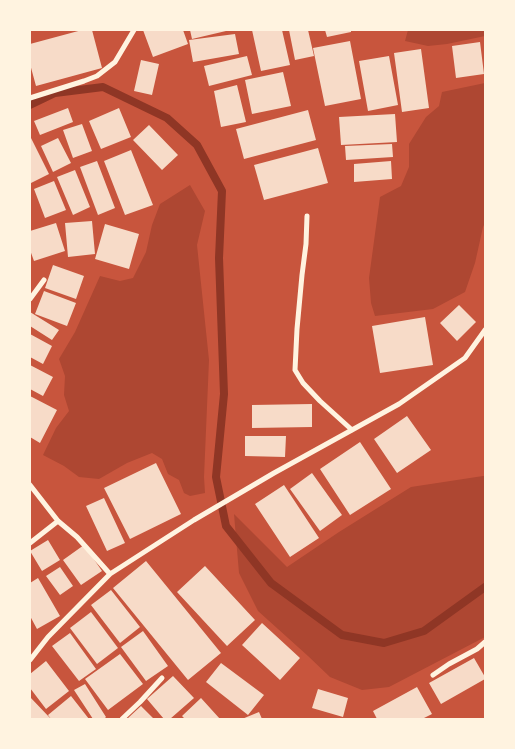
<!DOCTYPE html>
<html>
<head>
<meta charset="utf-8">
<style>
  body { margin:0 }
  #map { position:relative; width:515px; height:749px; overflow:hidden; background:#c8553d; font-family:Mulish,sans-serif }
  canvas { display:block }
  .frame { position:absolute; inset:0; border:31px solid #fff3e0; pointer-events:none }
</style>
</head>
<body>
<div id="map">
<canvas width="515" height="749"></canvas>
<div class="frame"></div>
</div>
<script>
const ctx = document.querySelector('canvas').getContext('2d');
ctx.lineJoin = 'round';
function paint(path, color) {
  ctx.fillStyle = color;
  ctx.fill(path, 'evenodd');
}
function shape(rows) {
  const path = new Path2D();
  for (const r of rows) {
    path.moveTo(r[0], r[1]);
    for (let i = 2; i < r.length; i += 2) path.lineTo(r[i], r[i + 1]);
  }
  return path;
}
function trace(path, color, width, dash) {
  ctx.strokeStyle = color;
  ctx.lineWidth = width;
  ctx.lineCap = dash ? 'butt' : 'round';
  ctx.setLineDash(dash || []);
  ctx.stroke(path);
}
paint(shape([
  [408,30,485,30,485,36,447,44,428,46,405,41],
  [485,83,485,223,483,227,475,263,465,292,433,309,375,316,371,303,369,278,380,197,401,186,409,167,409,144,426,117,439,106,442,92],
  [190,185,205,211,197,245,209,360,204,477,205,493,190,496,184,493,179,480,168,474,162,459,152,453,127,463,99,479,79,477,64,466,43,455,56,428,69,411,64,395,65,376,59,359,75,332,100,276,120,281,133,278,146,252,152,225,160,204],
  [483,476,485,476,485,637,389,687,362,690,330,677,308,656,258,611,239,573,234,514,287,567,339,532,411,487]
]), '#ae4732');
trace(shape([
  [30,105,55,93,103,87,167,118,197,145,222,191,219,258,224,394,216,477,226,526,271,583,342,635,384,643,424,631,485,587]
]), '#8f3625', 8);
paint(shape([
  [82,30,92,30,102,68,36,86,30,64,30,44],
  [143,30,183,30,188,44,153,57],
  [190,30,226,30,226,31,192,39],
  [252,30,282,30,290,65,261,71],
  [289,30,308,30,314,56,295,60],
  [325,30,351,30,351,32,327,37],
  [235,34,239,54,193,62,189,40],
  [350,41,361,99,325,106,313,48],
  [480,42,484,74,456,78,452,46],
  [421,49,429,108,402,112,394,53],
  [247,56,252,75,209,86,204,66],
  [389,56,398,105,368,111,359,61],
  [141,60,159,64,152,95,134,91],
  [283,72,291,106,252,114,245,80],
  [237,85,246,122,221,127,214,91],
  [68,108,73,122,40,135,34,121],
  [119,108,131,137,101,149,89,121],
  [308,110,316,140,244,159,236,129],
  [395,114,397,142,341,145,339,117],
  [82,124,92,151,73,158,63,130],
  [149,125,178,155,162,170,133,140],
  [30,136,49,174,31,183,30,181],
  [58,138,71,163,53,172,41,146],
  [392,144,393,157,346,160,345,146],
  [318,148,328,183,264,200,254,165],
  [131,150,153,205,125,215,104,161],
  [97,161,115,208,98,215,80,167],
  [391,161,392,179,354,182,354,164],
  [75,170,90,207,73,215,57,177],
  [54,181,66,210,45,218,34,189],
  [92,221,95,254,68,257,65,223],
  [56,223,65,251,34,261,30,250,30,231],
  [105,224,139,234,129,269,95,259],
  [53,265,84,276,76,299,45,288],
  [44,291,76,303,67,326,35,314],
  [459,305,476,322,457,341,440,323],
  [30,312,59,330,52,340,30,326],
  [425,317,433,365,380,373,372,326],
  [30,334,52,346,43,364,30,357],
  [30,365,53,377,43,396,30,389],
  [30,396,57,410,40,443,30,437],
  [312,404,312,427,252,428,252,405],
  [407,416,431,450,397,473,374,439],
  [245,436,286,436,285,457,245,456],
  [360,442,391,489,350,515,320,469],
  [156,463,181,514,130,539,104,488],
  [312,473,342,515,320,531,290,489],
  [284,485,319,538,290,557,255,504],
  [104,498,125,543,107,551,86,506],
  [48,540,60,560,42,571,30,551],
  [84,545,102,571,81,585,63,560],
  [146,561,221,653,188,680,113,588],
  [205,566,255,620,227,646,177,592],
  [60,567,73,586,60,595,46,576],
  [38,578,60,616,37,629,30,616,30,583],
  [111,590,140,627,120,643,91,605],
  [91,612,118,648,97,664,70,628],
  [262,623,300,658,280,680,242,645],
  [143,631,168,666,146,681,121,647],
  [70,633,96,669,79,681,52,646],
  [120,654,143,684,108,710,85,679],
  [474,658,485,677,485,679,441,704,429,683],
  [46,661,69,691,46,709,30,688,30,674],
  [221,663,264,695,248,715,206,682],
  [173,676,194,698,170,719,164,719,147,699],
  [85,684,106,717,104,719,93,719,74,690],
  [417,687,432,714,422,719,377,719,373,711],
  [318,689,348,698,343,717,312,708],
  [71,696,89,719,51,719,48,715],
  [30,697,51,719,30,719],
  [201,698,220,719,185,719,182,716],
  [141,706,154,719,127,719],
  [259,712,262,719,242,719]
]), '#f7dbc8');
trace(shape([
  [30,98,84,81,97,76,115,62,134,30],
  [307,216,306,244,302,275,297,329,295,370,303,383,320,401,352,430],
  [30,299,44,280],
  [30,485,58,521,77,537,110,574],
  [30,543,58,521],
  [30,660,48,637,110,574,194,520,274,473,399,404,465,358,485,330],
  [433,675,449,664,477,649,485,642],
  [122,719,140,702,162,678]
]), '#fff3e0', 5);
</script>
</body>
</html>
